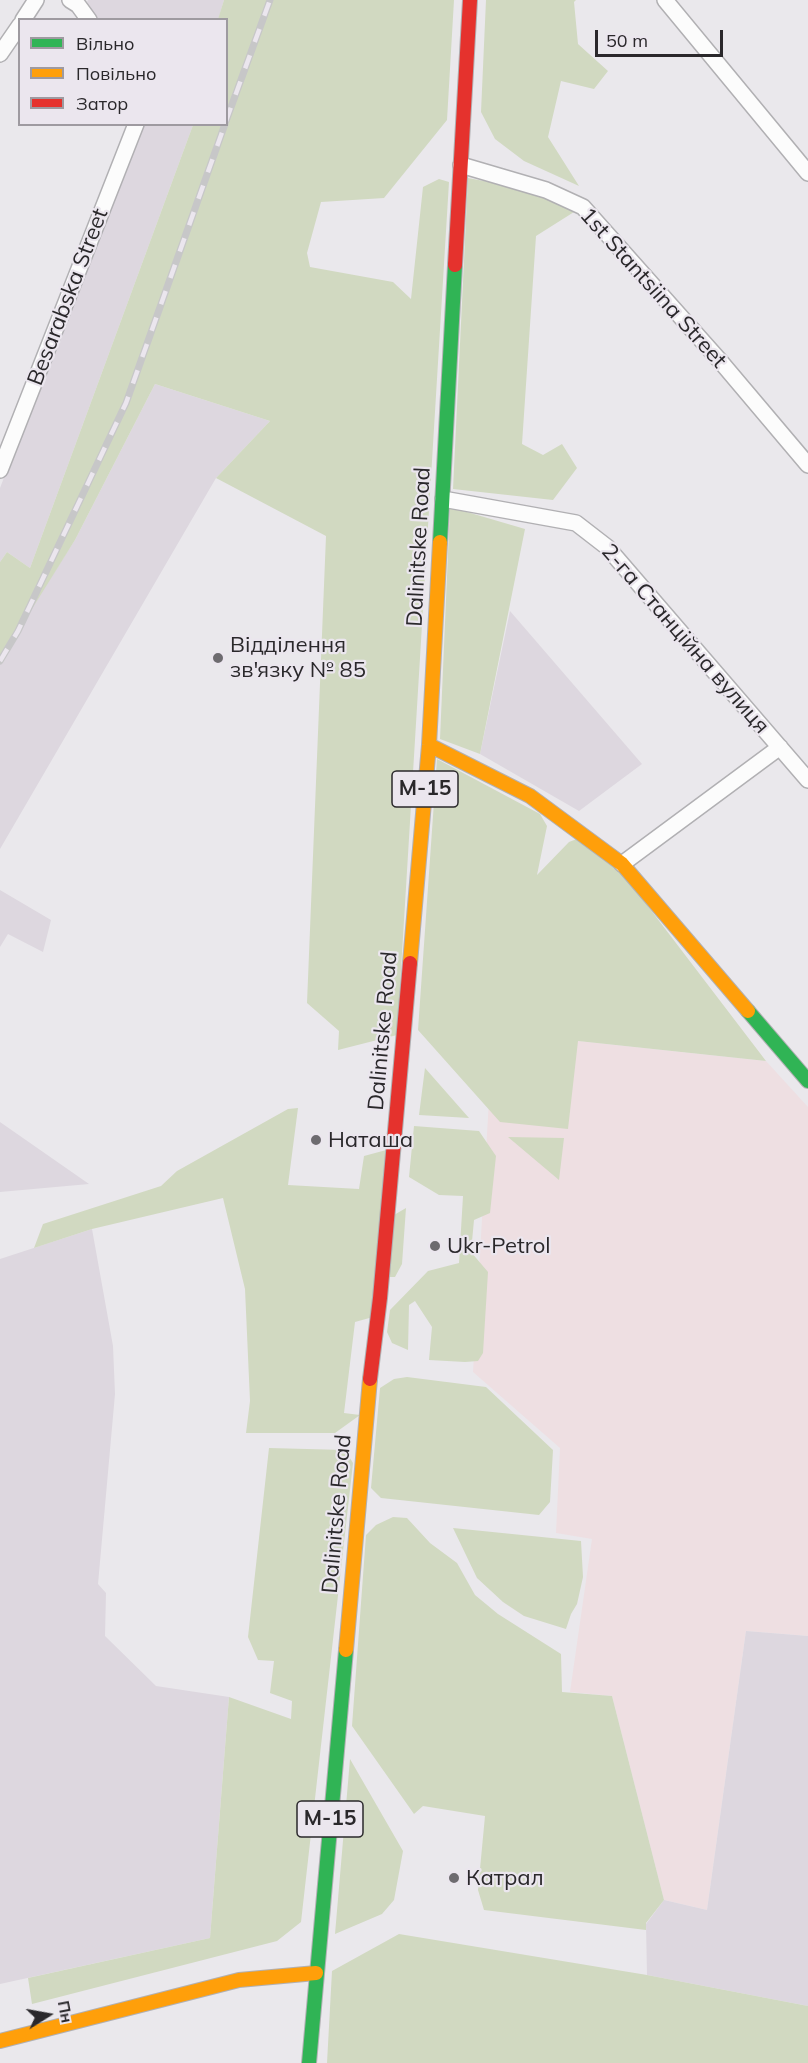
<!DOCTYPE html>
<html>
<head>
<meta charset="utf-8">
<style>
  body { margin:0 }
  #map { position:relative; width:808px; height:2063px; overflow:hidden; background:#eae8ec; font-family:Mulish,sans-serif }
  canvas { display:block }
  .legend { position:absolute; left:18px; top:18px; width:210px; height:108px; box-sizing:border-box; background:#ebe6ee; border:2px solid #9e9aa0; margin:0; padding:8px 10px; list-style:none; font-size:18px; color:#2a282b }
  .legend li { display:flex; align-items:center; gap:12px; height:30px }
  .legend b { width:30px; border:2px solid #9e9aa0 }
  .north { position:absolute; left:18px; top:1985px; width:60px; height:60px; -webkit-text-stroke:4px #ebe6ee; paint-order:stroke; rotate:79deg; font-size:16px; font-weight:700; line-height:24px; text-align:center; color:#2a282b }
  .north::after { content:''; display:block; margin:auto; width:21px; height:27px; background:#2a282b; clip-path:polygon(50% 0,100% 100%,50% 72%,0 100%) }
  .scale { position:absolute; left:595px; top:30px; width:128px; height:27px; box-sizing:border-box; border:3px solid #2a282b; border-top:0; padding-left:8px; font-size:18px; line-height:21px; white-space:nowrap; color:#2a282b; -webkit-text-stroke:4px #ebe6ee; paint-order:stroke }
</style>
</head>
<body>
<div id="map">
<canvas width="808" height="2063"></canvas>
<ul class="legend">
<li><b style="height:8px;background:#30b455"></b>Вільно</li>
<li><b style="height:8px;background:#ff9f0a"></b>Повільно</li>
<li><b style="height:8px;background:#e5322d"></b>Затор</li>
</ul>
<div class="north">Пн</div>
<div class="scale">50 m</div>
</div>
<script>
const ctx = document.querySelector('canvas').getContext('2d');
ctx.lineJoin = 'round';
function paint(path, color) {
  ctx.fillStyle = color;
  ctx.fill(path, 'evenodd');
}
function shape(rows) {
  const path = new Path2D();
  for (const r of rows) {
    path.moveTo(r[0], r[1]);
    for (let i = 2; i < r.length; i += 2) path.lineTo(r[i], r[i + 1]);
  }
  return path;
}
function trace(path, color, width, dash) {
  ctx.strokeStyle = color;
  ctx.lineWidth = width;
  ctx.lineCap = dash ? 'butt' : 'round';
  ctx.setLineDash(dash || []);
  ctx.stroke(path);
}
function label(font, color, halo, rows, align = 'center') {
  ctx.font = font + ' Mulish,sans-serif';
  ctx.lineWidth = 4.5;
  ctx.setLineDash([]);
  ctx.textBaseline = 'middle';
  ctx.strokeStyle = halo;
  ctx.fillStyle = color;
  for (const [text, x, y, turn = 0] of rows) {
    ctx.save();
    ctx.translate(x, y);
    ctx.rotate((+turn || 0) * Math.PI / 180);
    ctx.textAlign = isNaN(turn) ? turn : align;
    if (halo) ctx.strokeText(text, 0, 0);
    ctx.fillText(text, 0, 0);
    ctx.restore();
  }
}
paint(shape([
  [493,1032,766,1061,808,1107,808,1636,746,1631,707,1910,664,1900,612,1696,570,1692,592,1539,556,1533,560,1448,473,1372]
]), '#eedfe2');
paint(shape([
  [88,0,224,0,218,20,97,19,87,2],
  [139,125,193,125,30,568,7,552,0,562,0,488],
  [155,384,270,421,216,478,0,849,0,655,75,540],
  [510,611,642,764,579,811,480,754],
  [0,890,51,920,43,952,8,934,0,947],
  [0,1122,89,1184,0,1192],
  [92,1229,113,1346,115,1394,98,1584,106,1593,105,1636,156,1686,229,1697,210,1938,0,1984,0,1259],
  [746,1631,808,1636,808,2006,647,1975,646,1924,664,1900,707,1910]
]), '#ddd7df');
paint(shape([
  [224,0,454,0,447,120,384,198,321,202,307,253,310,267,393,282,411,299,423,187,439,179,449,182,397,1035,338,1050,339,1031,307,1003,326,536,216,478,270,421,155,384,75,540,0,660,0,562,7,552,30,568,193,125,226,124,226,20,218,19],
  [486,0,576,0,574,2,578,44,608,71,594,89,561,81,548,137,579,186,524,161,495,139,481,112],
  [468,178,547,193,574,212,536,236,522,444,543,455,562,444,577,468,553,500,453,489],
  [450,507,525,529,480,754,440,739],
  [437,759,540,814,547,826,537,875,569,842,592,833,766,1061,578,1041,568,1129,500,1122,418,1030],
  [425,1068,469,1118,419,1115],
  [298,1108,288,1185,359,1189,364,1156,390,1149,373,1317,355,1322,344,1413,360,1415,335,1433,246,1433,250,1401,245,1289,223,1198,92,1229,34,1248,43,1224,161,1186,177,1171,288,1109],
  [414,1126,479,1131,496,1156,490,1213,474,1220,471,1252,488,1272,483,1353,478,1361,465,1362,429,1360,432,1327,415,1301,409,1305,408,1350,392,1343,387,1332,390,1310,428,1271,459,1263,463,1196,439,1195,409,1177],
  [508,1137,564,1138,559,1180],
  [406,1208,402,1264,395,1277,388,1277,394,1215],
  [407,1377,486,1387,553,1450,550,1502,539,1515,381,1498,371,1488,380,1388,394,1379],
  [269,1448,345,1450,353,1463,301,1922,277,1941,32,2004,28,1978,210,1938,229,1697,291,1719,292,1701,270,1693,274,1661,258,1660,248,1637],
  [393,1517,407,1518,430,1543,457,1563,475,1595,498,1614,561,1654,562,1692,612,1696,664,1900,646,1923,646,1930,484,1910,478,1890,485,1816,423,1806,414,1814,352,1726,366,1535,376,1525],
  [453,1528,581,1541,583,1577,577,1604,571,1614,566,1629,524,1616,503,1602,477,1578],
  [350,1759,403,1851,394,1900,382,1914,335,1934],
  [399,1934,647,1975,808,2006,808,2063,327,2063,332,1971]
]), '#d1d9c1');
const street = shape([
  [70,0,78,5,89,20],
  [665,0,808,173],
  [23,20,36,0],
  [0,54,20,25],
  [461,165,546,190,583,207,721,362,808,465],
  [0,470,136,124],
  [443,499,576,523,607,547,808,780],
  [622,864,780,747]
]);
const fast = shape([
  [440,542,455,265],
  [748,1011,808,1081],
  [309,2063,346,1650]
]);
const slow = shape([
  [429,745,530,796,622,864,748,1011],
  [410,963,429,745,440,542],
  [346,1650,370,1379],
  [0,2041,239,1980,316,1973]
]);
const jam = shape([
  [455,265,470,0],
  [370,1379,380,1298,410,963]
]);
trace(street, '#b1b0b3', 18);
trace(fast, '#b1b0b3', 16);
trace(slow, '#b1b0b3', 16);
trace(jam, '#b1b0b3', 16);
trace(street, '#fcfcfc', 15);
trace(fast, '#30b455', 14);
trace(slow, '#ff9f0a', 14);
trace(jam, '#e5322d', 14);
const rail = shape([
  [226,121,270,0],
  [0,661,18,631,126,403,225,124]
]);
trace(rail, '#c7c7c8', 7);
trace(rail, '#ebe6ee', 4.5, [14]);
for (const [x, y, r, color] of [
  [218,658,6,"#6d6b6f"],
  [316,1140,6,"#6d6b6f"],
  [435,1246,6,"#6d6b6f"],
  [454,1878,6,"#6d6b6f"]
]) {
  const dot = new Path2D();
  dot.arc(x, y, r, 0, 2 * Math.PI);
  ctx.fillStyle = color;
  ctx.fill(dot);
  trace(dot, '#ebe6ee', 2);
}
for (const [x, y, w] of [
  [425,789,66],
  [330,1819,66]
]) {
  const box = new Path2D();
  box.roundRect(x - w / 2, y - 18, w, 36, 4.5);
  ctx.fillStyle = '#ebe6ee';
  ctx.fill(box);
  trace(box, '#2a282b', 1.5);
}
label('bold 21px', '#2a282b', null, [
  ["М-15",425,789],
  ["М-15",330,1819]
]);
label('22px', '#2a282b', '#ebe6ee', [
  ["1st Stantsiina Street",653,288,48],
  ["Besarabska Street",68,297,-69],
  ["Dalinitske Road",419,547,-87],
  ["2-га Станційна вулиця",685,639,49],
  ["Dalinitske Road",383,1031,-85],
  ["Dalinitske Road",337,1514,-85]
]);
label('22px', '#2a282b', '#ebe6ee', [
  ["Відділення",230,645],
  ["зв'язку № 85",230,670],
  ["Наташа",328,1140],
  ["Ukr-Petrol",447,1246],
  ["Катрал",466,1878]
], 'left');
</script>
</body>
</html>
